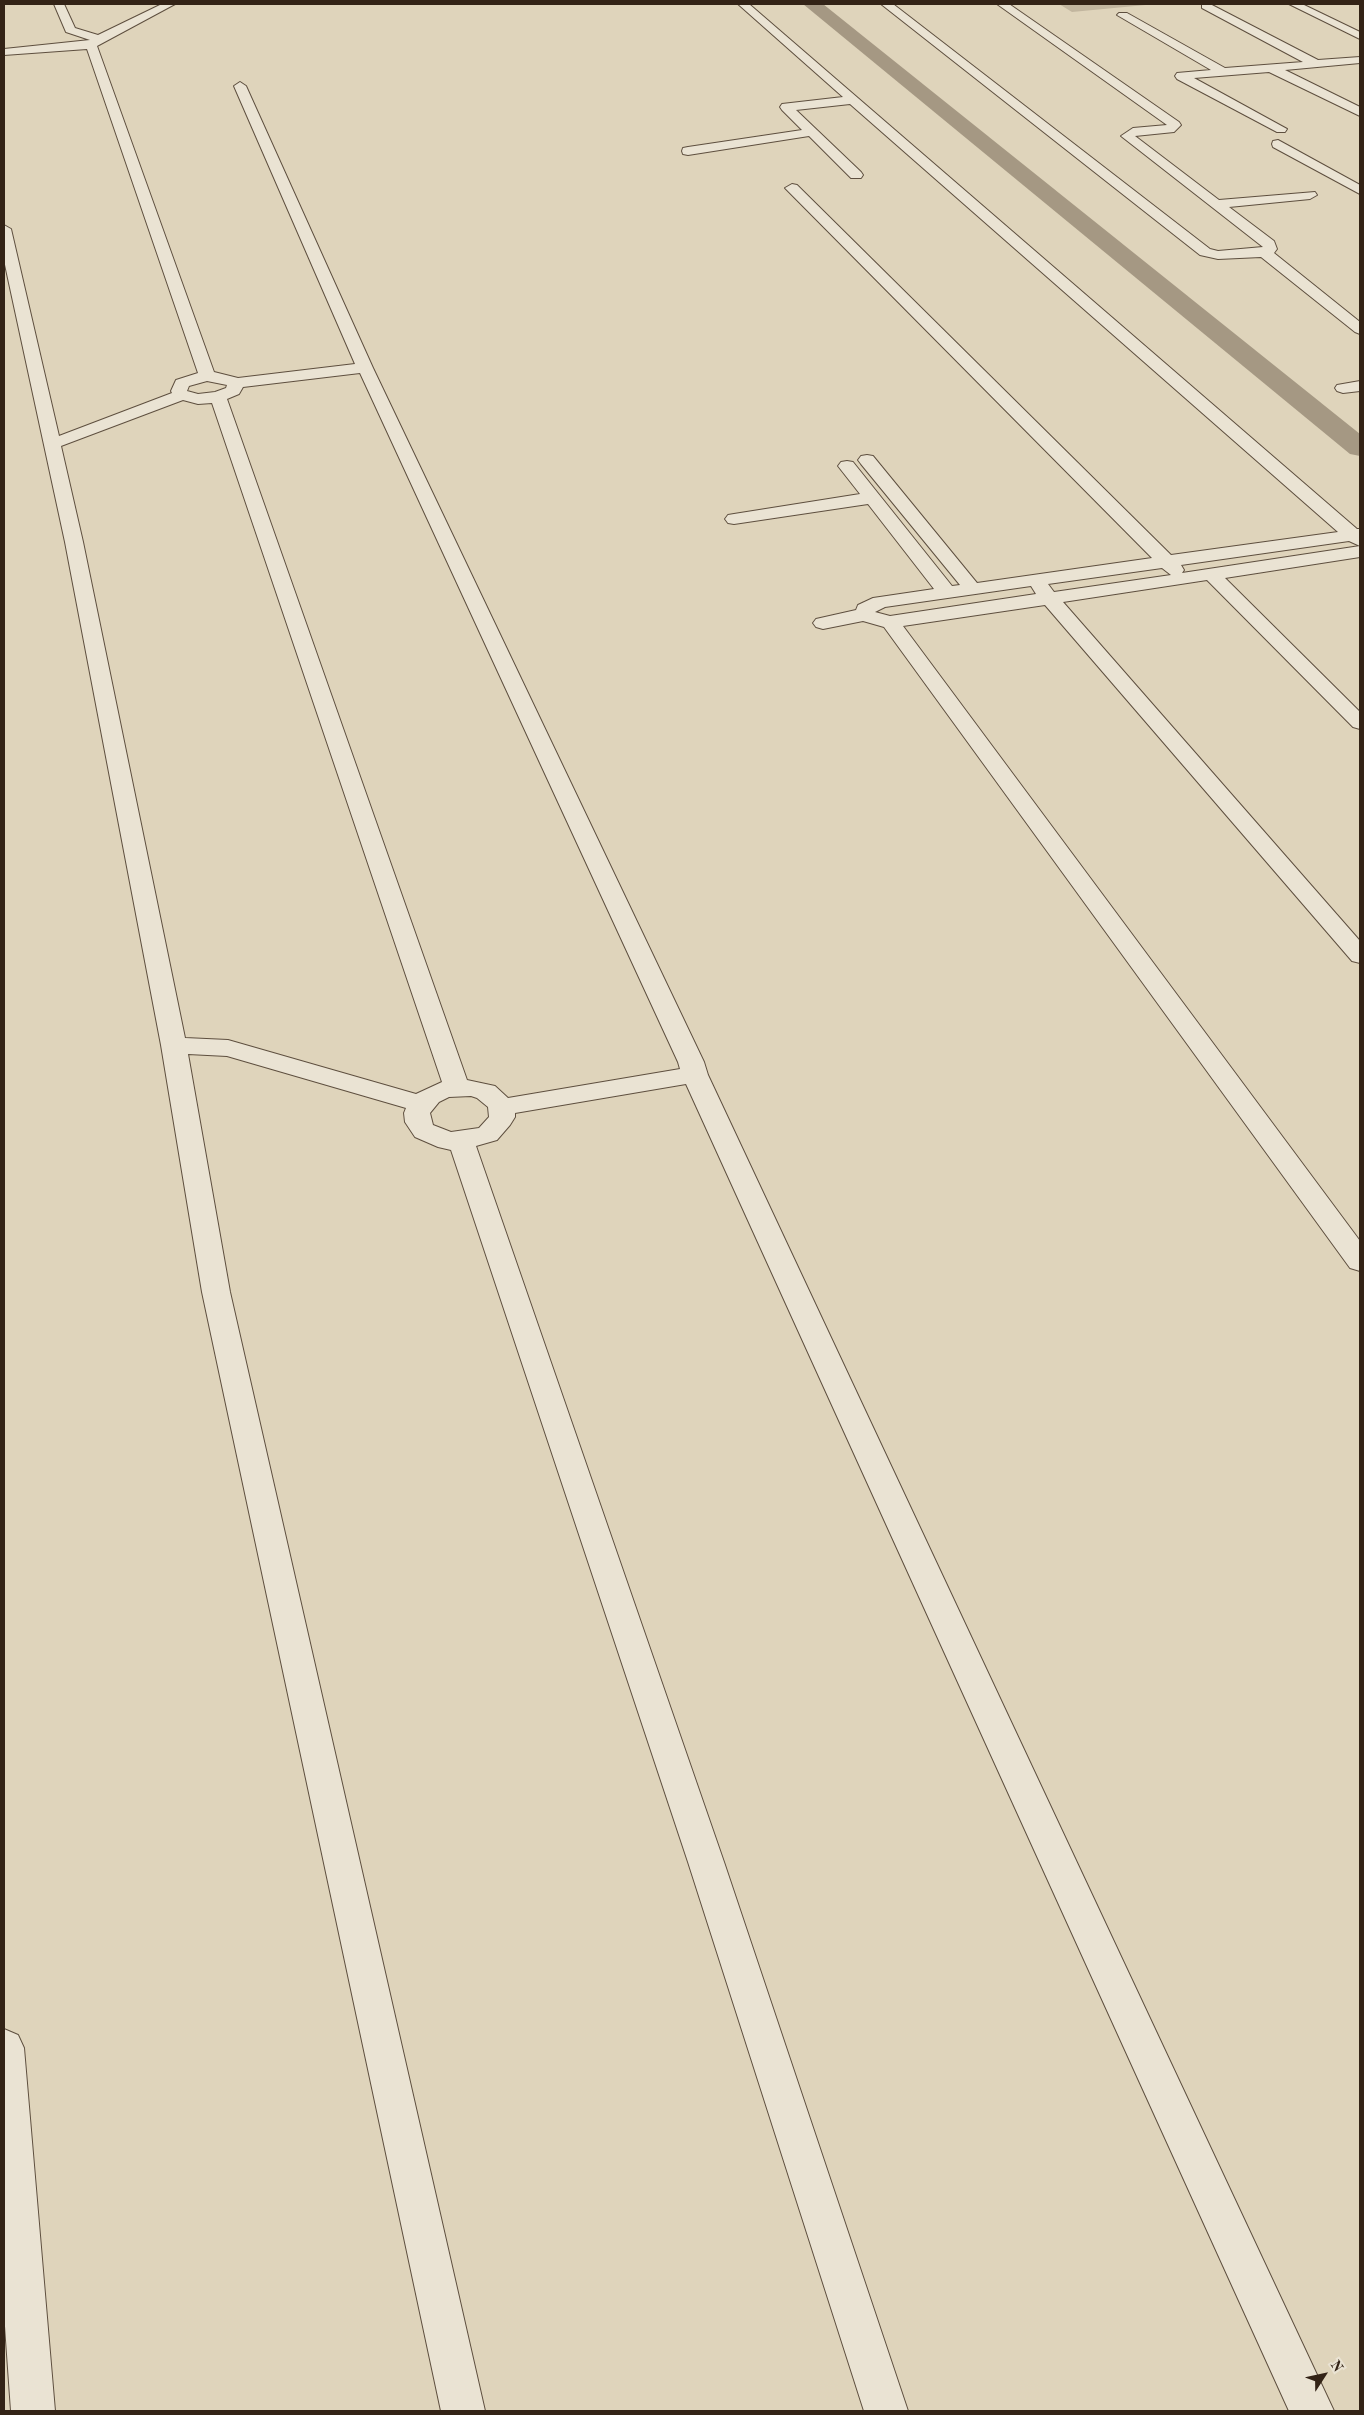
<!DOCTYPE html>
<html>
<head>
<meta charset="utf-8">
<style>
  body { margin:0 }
  #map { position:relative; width:1364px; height:2415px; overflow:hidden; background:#dfd4bb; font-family:"Old Standard TT",serif }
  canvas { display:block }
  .frame { position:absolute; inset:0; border:5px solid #332316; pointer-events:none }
  .north { position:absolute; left:1299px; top:2350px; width:50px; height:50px; -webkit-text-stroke:4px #eae3d3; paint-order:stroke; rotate:55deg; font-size:14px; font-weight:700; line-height:20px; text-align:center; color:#332316 }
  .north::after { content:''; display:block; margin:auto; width:18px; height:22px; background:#332316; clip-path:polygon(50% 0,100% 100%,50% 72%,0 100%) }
</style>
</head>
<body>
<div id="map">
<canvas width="1364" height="2415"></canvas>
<div class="frame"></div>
<div class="north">N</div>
</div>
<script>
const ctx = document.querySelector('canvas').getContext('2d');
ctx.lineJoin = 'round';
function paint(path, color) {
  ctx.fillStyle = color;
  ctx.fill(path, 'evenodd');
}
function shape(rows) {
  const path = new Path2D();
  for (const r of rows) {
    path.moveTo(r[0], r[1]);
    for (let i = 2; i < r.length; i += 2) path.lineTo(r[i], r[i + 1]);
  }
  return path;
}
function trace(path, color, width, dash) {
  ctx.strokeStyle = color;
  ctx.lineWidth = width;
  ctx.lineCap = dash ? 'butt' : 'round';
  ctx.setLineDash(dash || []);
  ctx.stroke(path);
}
paint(shape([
  [1059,4,1156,4,1072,12]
]), '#c2b69f');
paint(shape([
  [803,4,823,4,1360,434,1360,456,1350,454,803,4]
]), '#a59883');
const street = shape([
  [54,4,64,4,75,28,98,35,162,4,175,4,97,46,214,372,238,378,355,364,234,86,240,82,246,86,373,368,704,1062,708,1075,1334,2411,1289,2411,686,1084,515,1113,515,1117,510,1125,497,1140,476,1146,724,1862,908,2411,864,2411,688,1862,451,1150,438,1147,415,1137,405,1122,404,1113,406,1108,227,1056,188,1054,230,1292,485,2411,441,2411,202,1292,161,1045,65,542,4,260,4,225,11,229,59,436,172,393,171,391,176,380,198,373,87,49,4,55,4,49,90,40,66,32,54,4],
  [360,373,678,1062,680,1069,508,1098,495,1086,467,1080,227,399,239,394,243,387,360,373],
  [207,381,227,385,226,388,215,392,198,394,187,391,189,386,207,381],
  [183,400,198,404,212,403,442,1082,416,1094,228,1040,185,1038,83,542,61,446,183,400],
  [471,1096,477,1098,488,1107,489,1117,479,1128,451,1132,433,1125,430,1113,439,1102,449,1097,471,1096],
  [738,4,749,4,1357,529,1360,529,1360,557,1225,578,1360,712,1360,729,1353,727,1207,580,1063,602,1360,941,1360,963,1352,961,1045,605,903,626,1360,1241,1360,1271,1350,1268,884,627,863,621,823,629,816,627,813,623,816,619,856,610,858,605,873,598,934,589,868,504,734,524,728,523,725,519,728,515,734,514,860,494,838,466,841,462,847,461,853,462,952,586,960,585,861,464,858,460,861,456,867,455,873,456,977,583,1152,558,785,188,792,184,797,185,1171,555,1338,532,850,104,796,110,861,172,863,175,861,178,851,178,809,136,688,155,683,154,682,151,683,148,688,147,802,130,782,110,780,107,782,104,843,97,738,4],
  [1349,541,1360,546,1182,573,1184,570,1181,565,1349,541],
  [1162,568,1171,575,1054,592,1048,584,1162,568],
  [1031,586,1036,594,890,616,875,612,885,607,1031,586],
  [881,4,893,4,1210,249,1218,251,1263,247,1121,136,1133,128,1167,125,997,4,1009,4,1179,122,1181,125,1174,132,1135,136,1219,200,1315,192,1317,195,1310,199,1229,207,1274,241,1277,249,1274,253,1360,322,1360,334,1355,332,1261,257,1218,259,1200,255,881,4],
  [1202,4,1210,4,1318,60,1360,57,1360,63,1285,70,1360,107,1360,116,1269,72,1194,78,1287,129,1285,132,1277,132,1177,79,1175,76,1177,73,1211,70,1117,15,1119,13,1127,13,1225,68,1303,62,1202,8,1202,4],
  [1289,4,1302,4,1360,32,1360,39,1289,4],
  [1278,140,1360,185,1360,194,1273,147,1272,144,1273,141,1278,140],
  [1360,381,1360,391,1343,393,1337,391,1335,388,1337,385,1360,381],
  [4,2029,18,2035,24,2048,55,2411,11,2411,4,2312,4,2029]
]);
trace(street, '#5e4f3f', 2);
paint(street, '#eae3d3');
</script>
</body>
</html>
